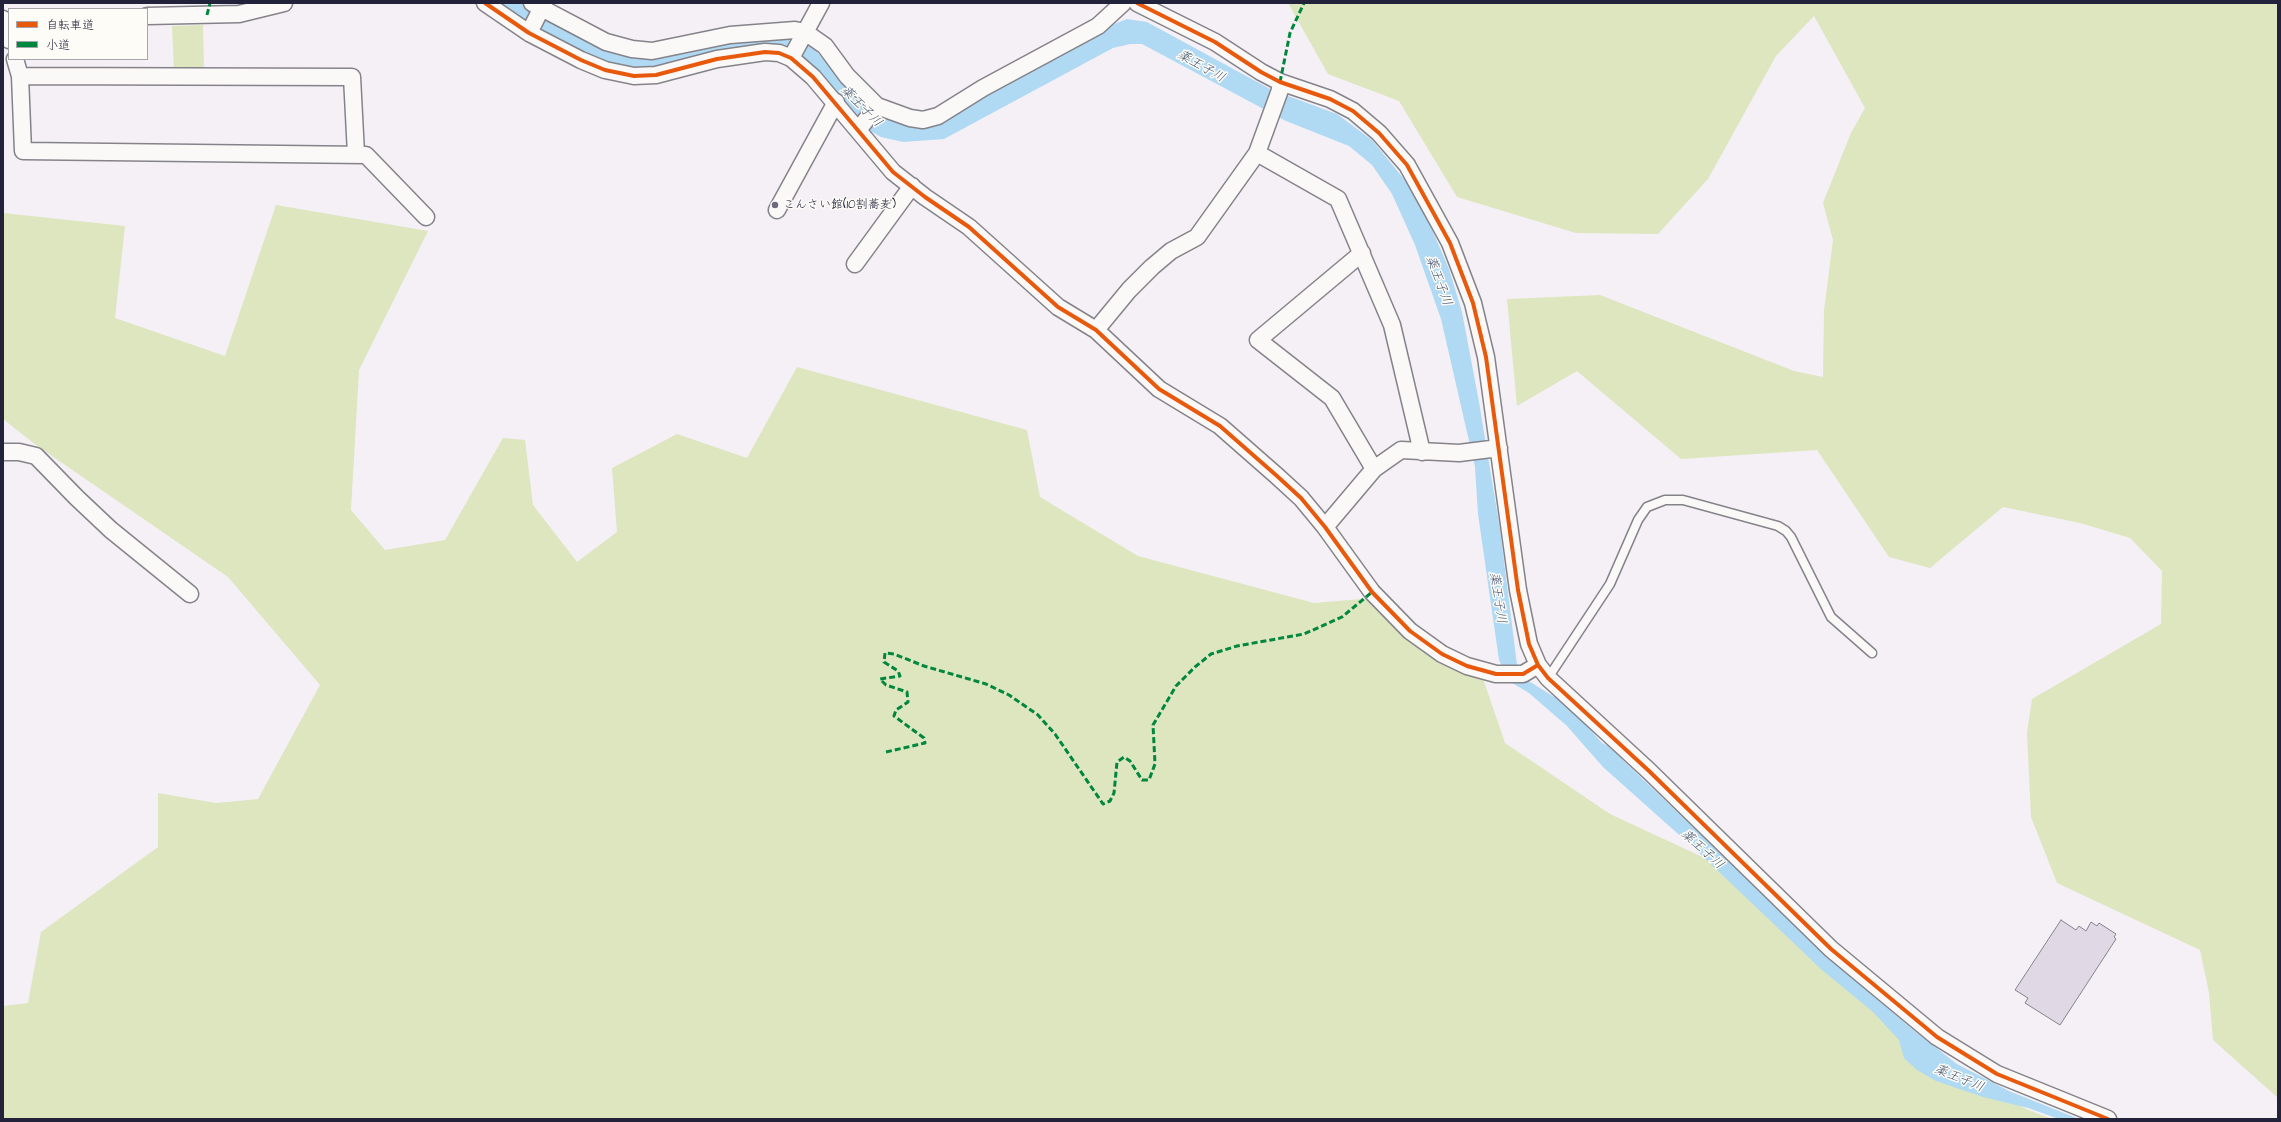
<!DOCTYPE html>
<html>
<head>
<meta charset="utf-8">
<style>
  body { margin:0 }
  #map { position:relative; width:2281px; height:1122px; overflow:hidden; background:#f5f0f5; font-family:"Architects Daughter","Klee One",sans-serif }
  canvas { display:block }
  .frame { position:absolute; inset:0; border:4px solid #22223b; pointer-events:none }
  .legend { position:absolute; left:8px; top:8px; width:140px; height:52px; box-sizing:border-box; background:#fdfcf7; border:1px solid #a5a5ac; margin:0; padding:5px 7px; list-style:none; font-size:12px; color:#22223b }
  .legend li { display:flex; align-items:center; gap:8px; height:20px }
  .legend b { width:20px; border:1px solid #a5a5ac }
</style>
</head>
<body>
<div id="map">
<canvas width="2281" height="1122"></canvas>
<div class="frame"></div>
<ul class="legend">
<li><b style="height:5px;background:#e8590c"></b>自転車道</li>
<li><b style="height:5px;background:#00873e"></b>小道</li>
</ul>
</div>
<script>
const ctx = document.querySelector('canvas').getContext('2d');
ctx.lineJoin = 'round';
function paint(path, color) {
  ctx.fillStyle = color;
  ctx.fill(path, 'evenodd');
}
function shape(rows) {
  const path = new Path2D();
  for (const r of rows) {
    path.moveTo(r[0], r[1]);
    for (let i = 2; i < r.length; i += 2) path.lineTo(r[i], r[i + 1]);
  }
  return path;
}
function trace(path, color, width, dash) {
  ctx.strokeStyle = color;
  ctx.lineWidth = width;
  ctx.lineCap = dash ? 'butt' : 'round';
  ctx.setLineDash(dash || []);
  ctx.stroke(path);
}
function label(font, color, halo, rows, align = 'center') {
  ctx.font = font + ' "Architects Daughter","Klee One",sans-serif';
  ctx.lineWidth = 3;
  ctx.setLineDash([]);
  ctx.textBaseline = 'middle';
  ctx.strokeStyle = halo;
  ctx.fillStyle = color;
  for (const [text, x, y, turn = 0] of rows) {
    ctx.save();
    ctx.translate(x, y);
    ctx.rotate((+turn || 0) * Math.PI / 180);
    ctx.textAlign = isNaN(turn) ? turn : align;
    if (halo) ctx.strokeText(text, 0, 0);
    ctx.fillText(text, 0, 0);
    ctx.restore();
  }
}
paint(shape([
  [1288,3,2278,3,2278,1098,2213,1040,2209,993,2200,950,2057,883,2031,817,2027,733,2032,699,2161,624,2162,571,2130,538,2080,523,2003,507,1930,568,1889,557,1817,450,1681,459,1577,371,1517,406,1507,299,1600,295,1794,371,1823,377,1824,311,1833,240,1823,203,1851,133,1865,108,1814,16,1776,56,1708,179,1658,234,1576,233,1457,197,1399,101,1328,74],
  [203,25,204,70,174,71,172,26],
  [276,205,428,231,359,370,351,510,385,550,445,540,503,438,525,440,533,505,577,562,617,532,612,468,677,434,747,458,797,367,1027,430,1040,497,1138,556,1314,603,1374,598,1479,667,1505,743,1610,814,1739,874,1936,1061,2026,1109,2052,1119,3,1119,3,1006,28,1003,41,932,158,847,158,793,216,803,258,799,320,685,228,577,36,445,3,419,3,213,125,226,115,318,225,356]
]), '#dde6bf');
paint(shape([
  [493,3,522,3,546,18,623,53,717,41,796,36,808,42,841,79,912,125,1089,34,1127,19,1147,22,1272,90,1337,114,1372,140,1408,184,1430,225,1449,269,1462,312,1479,402,1500,529,1517,665,1527,680,1569,706,1602,743,1608,746,1842,969,1912,1029,1957,1064,2009,1091,2079,1119,2059,1119,2028,1108,1983,1097,1936,1081,1917,1070,1904,1058,1899,1040,1873,1012,1822,970,1696,850,1603,767,1567,726,1529,693,1509,681,1499,660,1478,514,1475,467,1441,319,1415,245,1392,194,1372,165,1349,146,1286,121,1142,44,1130,44,1113,48,944,139,903,142,881,137,870,131,800,56,654,71,609,64,542,33]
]), '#b0daf4');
const building = shape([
  [2061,920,2076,930,2079,926,2086,931,2091,922,2097,926,2099,923,2116,934,2114,937,2116,939,2060,1025,2025,1003,2028,998,2015,990,2061,920]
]);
paint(building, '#e0d8e4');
trace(building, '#85838a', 1);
const lane = shape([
  [1548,678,1610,584,1638,520,1647,507,1665,500,1683,500,1778,526,1786,531,1791,537,1831,617,1872,653]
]);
const street = shape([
  [485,3,529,33,581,60,605,70,634,76,656,75,717,59,765,52,779,53,791,58,813,77,893,172,925,197,969,227,1058,307,1096,330,1159,389,1220,426,1277,476,1301,498,1325,527,1372,592,1410,631,1442,654,1467,666,1496,674,1523,674,1538,665],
  [532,3,606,42,632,49,652,51,730,35,795,30,805,32,825,46,847,76,877,106,910,118,923,120,938,116,983,88,1098,26,1123,3],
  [1137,3,1215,42,1261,72,1280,82,1330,99,1353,111,1379,133,1407,165,1450,243,1473,303,1486,357,1518,590,1529,644,1538,665,1548,678,1649,771,1831,949,1937,1037,1997,1074,2108,1119],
  [147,16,239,14,284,3],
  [3,19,9,40],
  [529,33,544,3],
  [791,58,821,3],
  [15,59,20,76,23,151,366,155,426,217],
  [20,76,352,77,356,154],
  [858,130,877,106],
  [1257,153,1338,199,1392,325,1422,452],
  [777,210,836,102],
  [1362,253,1258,340,1332,398,1374,469],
  [855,264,912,186],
  [1096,330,1129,290,1152,267,1171,251,1197,237,1257,153,1280,90,1280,82],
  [3,452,19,452,36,456,77,498,111,530,190,594],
  [1325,527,1374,469,1401,450,1459,453,1499,448]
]);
trace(lane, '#85838a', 11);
trace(street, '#85838a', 19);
trace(lane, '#faf9f8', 8);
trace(street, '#faf9f8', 16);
trace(shape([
  [207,15,210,3],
  [1280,82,1290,33,1304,3],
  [886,752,925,743,924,738,894,716,896,710,908,702,907,692,886,685,880,679,900,676,898,671,884,662,885,653,894,654,924,666,986,684,1009,695,1038,715,1055,734,1103,804,1110,801,1114,793,1117,762,1124,757,1130,761,1142,780,1149,780,1155,764,1153,725,1176,686,1195,667,1211,654,1237,646,1304,634,1342,617,1372,592]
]), '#00873e', 3, [6, 3]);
trace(shape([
  [485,3,529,33,581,60,605,70,634,76,656,75,717,59,765,52,779,53,791,58,813,77,893,172,925,197,969,227,1058,307,1096,330,1159,389,1220,426,1277,476,1301,498,1325,527,1372,592,1410,631,1442,654,1467,666,1496,674,1523,674,1538,665],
  [1137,3,1215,42,1261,72,1280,82,1330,99,1353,111,1379,133,1407,165,1450,243,1473,303,1486,357,1518,590,1529,644,1538,665,1548,678,1649,771,1831,949,1937,1037,1997,1074,2108,1119]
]), '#e8590c', 4);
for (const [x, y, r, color] of [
  [775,205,4,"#6c6a7c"]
]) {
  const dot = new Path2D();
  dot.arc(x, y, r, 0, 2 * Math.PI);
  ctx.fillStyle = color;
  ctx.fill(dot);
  trace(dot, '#fdfcf7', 1.5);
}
label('12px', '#22223b', '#fdfcf7', [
  ["こんさい館(10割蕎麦)",783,205]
], 'left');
label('italic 13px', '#445672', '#fdfcf7', [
  ["薬王子川",1201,67,29],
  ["薬王子川",861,107,45],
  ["薬王子川",1438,281,70],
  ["薬王子川",1497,598,81],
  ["薬王子川",1702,850,42],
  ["薬王子川",1959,1079,22]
]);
</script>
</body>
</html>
